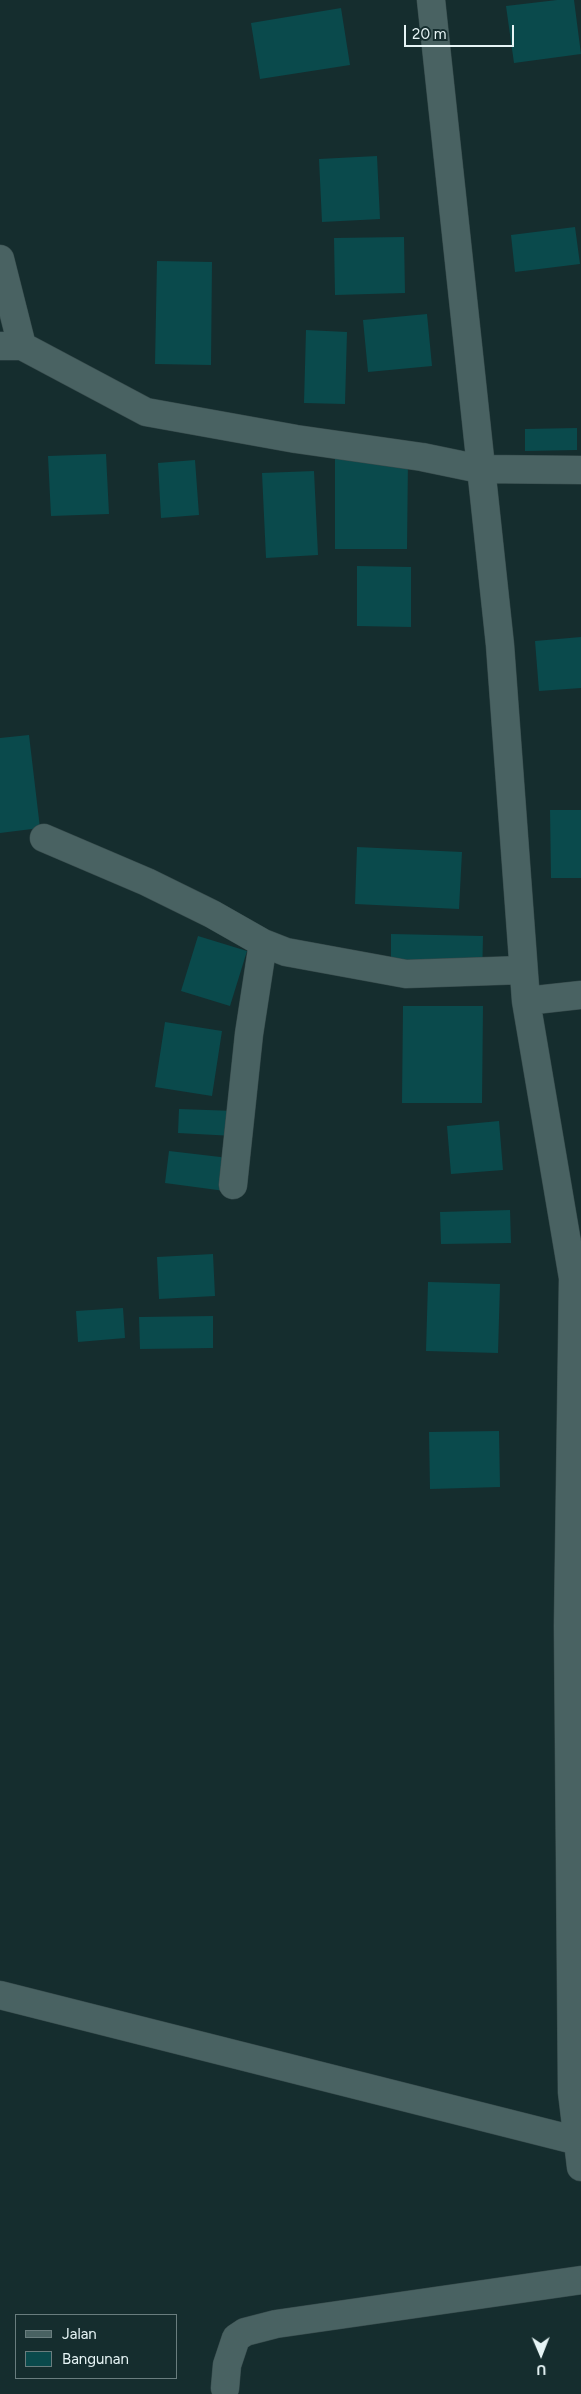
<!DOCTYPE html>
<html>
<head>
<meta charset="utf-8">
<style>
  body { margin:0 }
  #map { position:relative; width:581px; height:2394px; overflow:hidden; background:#152d2e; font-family:Figtree,sans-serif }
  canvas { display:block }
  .legend { position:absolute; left:15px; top:2314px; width:162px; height:65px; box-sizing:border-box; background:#152d2e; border:1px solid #697d7e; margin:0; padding:6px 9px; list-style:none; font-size:15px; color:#e6f4f5 }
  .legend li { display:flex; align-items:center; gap:10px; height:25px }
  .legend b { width:25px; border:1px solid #697d7e }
  .north { position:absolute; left:516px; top:2329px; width:50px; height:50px; -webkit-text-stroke:4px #152d2e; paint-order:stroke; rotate:179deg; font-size:14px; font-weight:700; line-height:20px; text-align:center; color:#e6f4f5 }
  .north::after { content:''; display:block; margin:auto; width:18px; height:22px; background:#e6f4f5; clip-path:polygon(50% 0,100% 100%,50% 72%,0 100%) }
  .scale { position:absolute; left:404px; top:25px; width:110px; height:22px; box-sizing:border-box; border:2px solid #e6f4f5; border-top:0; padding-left:6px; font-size:15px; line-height:18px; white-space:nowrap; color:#e6f4f5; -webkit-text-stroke:4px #152d2e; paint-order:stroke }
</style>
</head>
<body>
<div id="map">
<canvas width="581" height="2394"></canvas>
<ul class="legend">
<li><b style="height:6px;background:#496262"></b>Jalan</li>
<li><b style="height:14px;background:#0a4a4c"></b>Bangunan</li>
</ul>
<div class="north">U</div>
<div class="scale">20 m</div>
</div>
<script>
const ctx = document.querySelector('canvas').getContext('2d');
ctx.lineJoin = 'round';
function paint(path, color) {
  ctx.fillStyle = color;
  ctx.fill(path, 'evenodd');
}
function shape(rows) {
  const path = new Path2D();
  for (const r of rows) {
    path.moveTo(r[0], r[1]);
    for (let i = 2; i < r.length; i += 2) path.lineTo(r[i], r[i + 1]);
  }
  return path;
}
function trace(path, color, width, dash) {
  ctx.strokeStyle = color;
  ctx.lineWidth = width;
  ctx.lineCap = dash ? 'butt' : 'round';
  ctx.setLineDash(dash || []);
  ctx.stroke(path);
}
paint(shape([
  [557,0,574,0,581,54,514,63,506,6],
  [341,8,350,65,260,79,251,23],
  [377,156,380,219,322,222,319,159],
  [575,227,580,264,515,272,511,235],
  [404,237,405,293,335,295,334,238],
  [157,261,212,262,211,365,155,364],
  [427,314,432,366,368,372,363,320],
  [306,330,347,332,345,404,304,403],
  [577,428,577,450,525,451,525,429],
  [106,454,109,514,51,516,48,456],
  [335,457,408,458,407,549,335,549],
  [195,460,199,515,161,518,158,463],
  [314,471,318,555,266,558,262,473],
  [357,566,411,567,411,627,357,626],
  [581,637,581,688,539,691,535,641],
  [29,735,40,828,0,833,0,738],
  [550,810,581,810,581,878,551,878],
  [357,847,462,852,459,909,355,904],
  [391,934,483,936,482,981,391,979],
  [198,936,247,951,230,1006,181,991],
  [403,1006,483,1006,482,1103,402,1103],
  [165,1022,222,1031,212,1096,155,1087],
  [179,1109,235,1111,234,1136,178,1133],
  [499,1121,503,1170,451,1174,447,1126],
  [169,1151,229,1158,225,1191,165,1183],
  [510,1210,511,1243,441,1244,440,1212],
  [213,1254,215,1296,159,1299,157,1257],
  [428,1282,500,1284,498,1353,426,1351],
  [123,1308,125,1338,78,1342,76,1311],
  [213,1316,213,1348,140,1349,139,1317],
  [499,1431,500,1487,430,1489,429,1432]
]), '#0a4a4c');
const minor = shape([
  [431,0,500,645,526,1001,573,1278,568,1626,572,2092,581,2167],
  [0,259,22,346],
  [0,346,22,346,146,412,296,439,422,457,480,469,581,470],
  [44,838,147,882,212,914,263,943,286,952,406,974,523,970],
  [526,1001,581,995],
  [233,1185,249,1034,263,943],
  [0,1995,578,2141],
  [225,2388,227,2365,236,2338,245,2332,276,2324,581,2280]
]);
trace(minor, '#374b4c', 29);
trace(minor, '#496262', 28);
</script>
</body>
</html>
